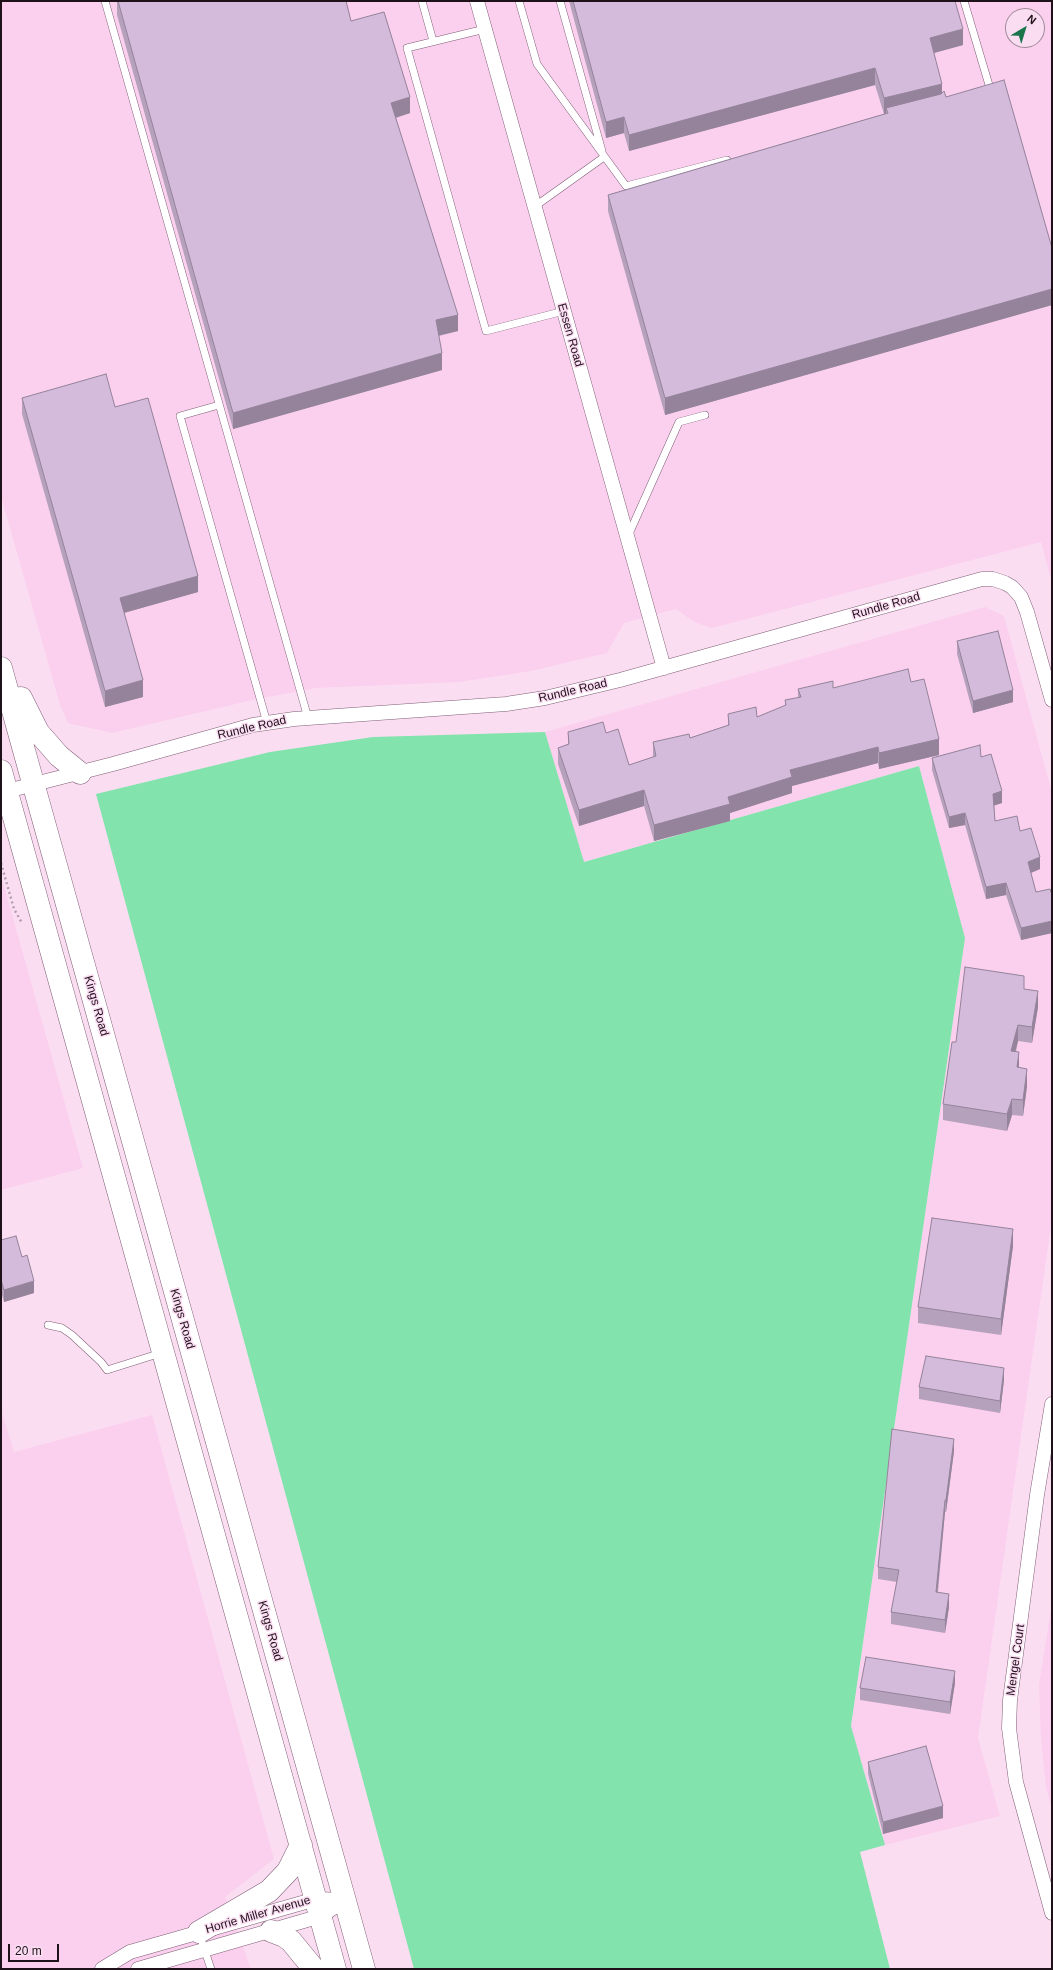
<!DOCTYPE html>
<html>
<head>
<meta charset="utf-8">
<style>
  body { margin:0 }
  #map { position:relative; width:1053px; height:1970px; overflow:hidden; background:#fbddf2; font-family:Arial,sans-serif }
  canvas { display:block }
  .frame { position:absolute; inset:0; border:2px solid #1e111a; pointer-events:none }
  .north { position:absolute; left:1005px; top:8px; width:40px; height:40px; box-sizing:border-box; background:#fbddf2; border:1px solid #a38b9c; border-radius:50%; rotate:38deg; font-size:11px; font-weight:700; line-height:16px; text-align:center; color:#1e111a }
  .north::after { content:''; display:block; margin:auto; width:14px; height:18px; background:#1a754a; clip-path:polygon(50% 0,100% 100%,50% 72%,0 100%) }
  .scale { position:absolute; left:8px; top:1944px; width:51px; height:18px; box-sizing:border-box; border:2px solid #1e111a; border-top:0; padding-left:5px; font-size:12px; line-height:14px; white-space:nowrap; color:#1e111a; -webkit-text-stroke:3px #fbddf2; paint-order:stroke }
</style>
</head>
<body>
<div id="map">
<canvas width="1053" height="1970"></canvas>
<div class="frame"></div>
<div class="north">N</div>
<div class="scale">20 m</div>
</div>
<script>
const ctx = document.querySelector('canvas').getContext('2d');
ctx.lineJoin = 'round';
function paint(path, color) {
  ctx.fillStyle = color;
  ctx.fill(path, 'evenodd');
}
function shape(rows) {
  const path = new Path2D();
  for (const r of rows) {
    path.moveTo(r[0], r[1]);
    for (let i = 2; i < r.length; i += 2) path.lineTo(r[i], r[i + 1]);
  }
  return path;
}
function trace(path, color, width, dash) {
  ctx.strokeStyle = color;
  ctx.lineWidth = width;
  ctx.lineCap = dash ? 'butt' : 'round';
  ctx.setLineDash(dash || []);
  ctx.stroke(path);
}
function label(font, color, halo, rows, align = 'center') {
  ctx.font = font + ' Arial,sans-serif';
  ctx.lineWidth = 3;
  ctx.setLineDash([]);
  ctx.textBaseline = 'middle';
  ctx.strokeStyle = halo;
  ctx.fillStyle = color;
  for (const [text, x, y, turn = 0] of rows) {
    ctx.save();
    ctx.translate(x, y);
    ctx.rotate((+turn || 0) * Math.PI / 180);
    ctx.textAlign = isNaN(turn) ? turn : align;
    if (halo) ctx.strokeText(text, 0, 0);
    ctx.fillText(text, 0, 0);
    ctx.restore();
  }
}
paint(shape([
  [1,1,1052,1,1052,583,1041,542,712,628,694,622,676,609,624,623,607,653,531,671,459,682,316,688,257,699,112,733,68,723,60,705,1,496],
  [1013,16,1037,16,1037,40,1013,40],
  [985,607,1004,616,1052,793,1052,1219,978,1738,1000,1816,885,1845,851,1726,965,938,919,766,583,862,545,732],
  [1,875,83,1168,1,1190],
  [1,1409,14,1452,152,1415,274,1859,225,1897,251,1969,1,1969],
  [1052,1603,1052,1809,1046,1787,1041,1740,1039,1685]
]), '#fbd0ee');
paint(shape([
  [545,732,584,862,919,766,965,938,851,1726,885,1845,860,1852,890,1969,414,1969,96,794,270,752,373,737]
]), '#83e3ac');
const lane = shape([
  [105,1,308,718],
  [422,1,433,41],
  [519,1,537,64,626,186,727,160],
  [560,1,602,151],
  [964,1,989,85],
  [485,29,407,48,486,331,564,311],
  [534,207,604,157],
  [219,405,180,416,267,723],
  [628,536,679,422,705,415],
  [48,1325,62,1328,72,1335,101,1362,107,1370,161,1353],
  [199,1933,211,1969]
]);
const street = shape([
  [477,1,664,668],
  [7,791,113,764,253,725,294,719,506,704,545,698,620,680,982,579,993,579,1005,583,1012,587,1021,597,1027,612,1052,700],
  [1052,1404,1037,1495,1010,1700,1009,1728,1016,1782,1052,1913],
  [102,1969,130,1952,316,1899,345,1900],
  [138,1969,321,1916,345,1900]
]);
const primary = shape([
  [1,668,364,1969],
  [21,698,38,732,59,756,80,773],
  [1,771,335,1969],
  [271,1931,284,1936,291,1941,314,1969],
  [199,1932,269,1891,288,1871,301,1845]
]);
trace(lane, '#7f5f76', 8);
trace(street, '#7f5f76', 15);
trace(primary, '#7f5f76', 23);
trace(shape([
  [1,863,14,909,22,923]
]), '#b59dae', 2.5, [2, 3]);
trace(lane, '#fff', 7);
trace(street, '#fff', 14);
trace(primary, '#fff', 22);
paint(shape([
  [117,1,346,1,351,21,410,113,396,118,458,331,439,336,442,370,233,429,117,15],
  [569,1,955,1,963,45,934,53,942,93,1052,248,1052,305,665,415,608,211,608,195,884,114,875,85,629,151,624,133,606,138],
  [1051,18,1052,18,1052,35,1051,31],
  [22,398,115,407,198,592,124,613,143,697,105,707,22,414],
  [957,641,1013,702,973,713,957,654],
  [911,682,939,755,879,769,878,763,792,786,792,793,730,813,730,821,654,841,644,806,579,826,558,764,558,748,568,744,568,732,606,733,629,765,653,757,653,742,690,738,728,725,728,714,757,717,785,706,785,700,798,698,798,689,833,688],
  [981,757,1002,803,994,805,995,821,1020,831,1040,869,1031,873,1036,892,1052,895,1052,933,1021,940,1006,895,986,899,965,825,949,828,932,770,932,758],
  [1024,989,1038,1007,1032,1043,1018,1041,1016,1052,1019,1068,1027,1086,1023,1116,1012,1115,1007,1131,943,1120,943,1104,956,1042],
  [1,1240,22,1257,34,1293,4,1302,1,1292],
  [1013,1246,1001,1335,918,1323,918,1307],
  [1004,1380,1000,1413,919,1399,919,1387],
  [954,1451,946,1512,945,1512,938,1592,949,1607,945,1633,891,1624,891,1612,897,1582,878,1579,878,1567],
  [955,1683,950,1714,860,1700,860,1688],
  [868,1762,943,1818,883,1834,868,1774]
]), '#b6a1bd');
paint(shape([
  [963,29,963,45,930,54,930,38],
  [875,68,875,85,629,151,629,135],
  [942,84,942,101,886,108,886,114,884,114,884,98],
  [410,97,410,113,391,119,391,103],
  [624,117,624,133,606,138,606,122],
  [1052,289,1052,305,665,415,665,398],
  [458,315,458,331,436,336,436,320],
  [442,353,442,370,233,429,233,413],
  [198,576,198,592,120,614,120,598],
  [143,680,143,697,105,707,105,691],
  [1013,690,1013,702,973,713,973,701],
  [939,739,939,755,879,769,879,753],
  [878,747,878,763,792,786,792,793,730,813,730,821,654,841,654,825,728,797,790,770],
  [644,790,644,806,579,826,579,810],
  [1002,791,1002,803,993,806,993,794],
  [965,813,965,825,949,828,949,817],
  [1040,857,1040,869,1028,874,1028,862],
  [1006,883,1006,895,986,899,986,887],
  [1052,921,1052,933,1021,940,1021,928],
  [1038,991,1038,1007,1032,1043,1032,1027],
  [1018,1025,1018,1041,1011,1067,1011,1051],
  [1019,1052,1019,1068,1017,1067],
  [1027,1069,1027,1086,1023,1116,1023,1100],
  [1012,1099,1012,1115,1007,1131,1007,1114],
  [1013,1229,1013,1246,1001,1335,1001,1319],
  [34,1281,34,1293,4,1302,4,1290],
  [1004,1368,1004,1380,1000,1413,1000,1401],
  [954,1439,954,1451,946,1512,946,1500],
  [945,1500,945,1512,936,1605,936,1592],
  [949,1594,949,1607,945,1633,945,1620],
  [955,1671,955,1683,950,1714,950,1702],
  [943,1806,943,1818,883,1834,883,1822]
]), '#94839a');
const building = shape([
  [118,1,346,1,351,21,384,12,410,97,391,103,458,315,436,320,442,353,233,413,118,1],
  [573,1,955,1,963,29,930,38,942,84,884,98,875,68,629,135,624,117,606,122,573,1],
  [1004,80,1052,248,1052,289,665,398,608,195,888,113,886,108,941,94,944,91,946,97,1004,80],
  [106,374,115,407,148,398,198,576,120,598,143,680,105,691,22,398,106,374],
  [998,631,1013,690,973,701,957,641,998,631],
  [908,669,911,682,924,679,939,739,879,753,878,747,790,770,792,777,728,797,730,804,654,825,644,790,579,810,558,748,569,744,568,732,603,722,606,733,618,729,629,765,656,756,653,742,689,734,690,738,729,725,728,714,756,707,757,717,786,705,785,700,801,697,798,689,833,681,833,688,908,669],
  [980,745,981,757,991,754,1002,791,993,794,995,821,1017,816,1020,831,1031,828,1040,857,1028,862,1036,892,1050,889,1052,895,1052,921,1021,928,1006,883,986,887,965,813,949,817,932,758,980,745],
  [965,967,1024,976,1024,989,1038,991,1032,1027,1018,1025,1011,1051,1019,1052,1017,1067,1027,1069,1023,1100,1012,1099,1007,1114,943,1104,952,1042,956,1042,965,967],
  [932,1218,1013,1229,1001,1319,918,1307,932,1218],
  [16,1236,22,1257,27,1255,34,1281,4,1290,1,1280,1,1240,16,1236],
  [926,1356,1004,1368,1000,1401,919,1387,926,1356],
  [892,1429,954,1439,946,1500,945,1500,936,1592,949,1594,945,1620,891,1612,899,1570,878,1567,892,1429],
  [866,1657,955,1671,950,1702,860,1688,866,1657],
  [926,1746,943,1806,883,1822,868,1762,926,1746]
]);
paint(building, '#d4bbdc');
trace(building, '#94839a', 1);
label('12px', '#1e111a', '#fbddf2', [
  ["Essen Road",570,335,74],
  ["Rundle Road",886,606,-16],
  ["Rundle Road",573,691,-13],
  ["Rundle Road",252,728,-13],
  ["Kings Road",96,1006,74],
  ["Kings Road",182,1319,74],
  ["Kings Road",270,1631,74],
  ["Mengel Court",1016,1660,-82],
  ["Horrie Miller Avenue",258,1915,-16]
]);
</script>
</body>
</html>
